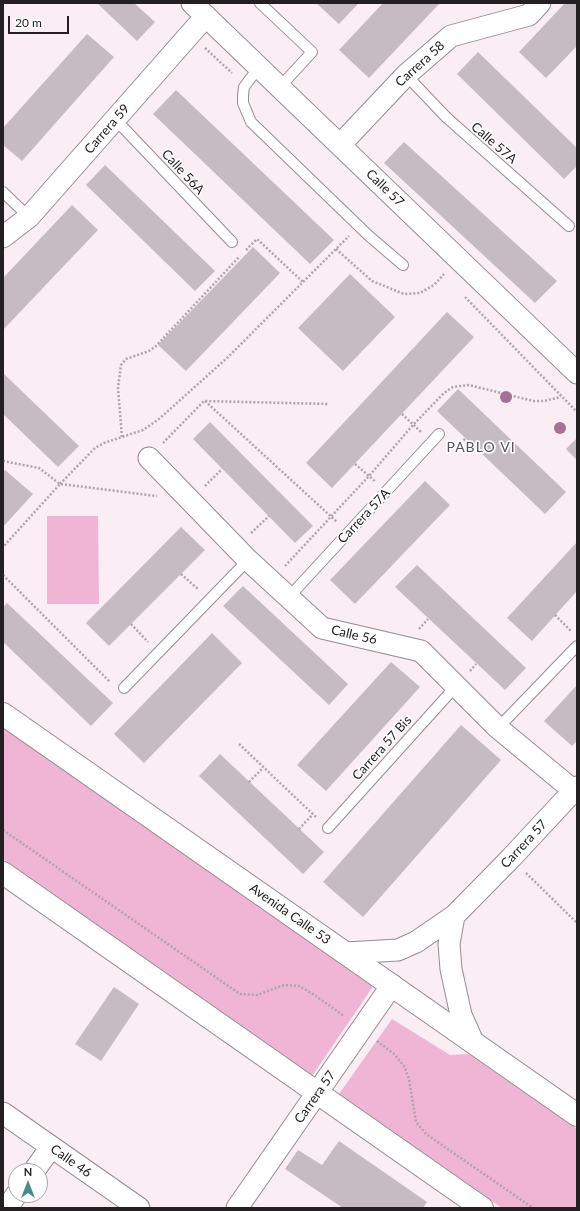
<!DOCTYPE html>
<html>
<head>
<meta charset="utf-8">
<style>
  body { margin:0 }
  #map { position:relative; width:580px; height:1211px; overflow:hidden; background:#faeef4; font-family:Lato,sans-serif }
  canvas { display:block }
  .frame { position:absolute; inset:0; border:4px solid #242022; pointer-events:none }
  .north { position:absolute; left:8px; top:1163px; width:40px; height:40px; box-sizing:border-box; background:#fff; border:1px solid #a7a6a7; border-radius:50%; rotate:0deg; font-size:11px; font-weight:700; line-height:16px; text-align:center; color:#242022 }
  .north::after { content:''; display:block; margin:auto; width:14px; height:18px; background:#458d8c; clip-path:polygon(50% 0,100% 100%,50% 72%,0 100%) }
  .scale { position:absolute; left:8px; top:16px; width:61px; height:18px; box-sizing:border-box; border:2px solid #242022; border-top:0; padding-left:5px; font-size:12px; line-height:14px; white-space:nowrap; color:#242022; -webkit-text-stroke:3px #fff; paint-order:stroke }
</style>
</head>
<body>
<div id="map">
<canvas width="580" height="1211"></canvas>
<div class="frame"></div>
<div class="north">N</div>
<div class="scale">20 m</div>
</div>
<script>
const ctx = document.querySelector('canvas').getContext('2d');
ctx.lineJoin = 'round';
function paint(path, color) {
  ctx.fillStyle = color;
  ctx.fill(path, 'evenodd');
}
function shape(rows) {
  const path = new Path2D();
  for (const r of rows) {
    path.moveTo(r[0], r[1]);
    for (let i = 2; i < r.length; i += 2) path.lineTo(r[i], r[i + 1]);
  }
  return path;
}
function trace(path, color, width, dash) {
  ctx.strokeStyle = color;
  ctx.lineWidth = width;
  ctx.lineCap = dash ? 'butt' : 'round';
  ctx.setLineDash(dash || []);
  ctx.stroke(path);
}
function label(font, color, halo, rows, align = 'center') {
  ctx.font = font + ' Lato,sans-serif';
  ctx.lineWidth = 3.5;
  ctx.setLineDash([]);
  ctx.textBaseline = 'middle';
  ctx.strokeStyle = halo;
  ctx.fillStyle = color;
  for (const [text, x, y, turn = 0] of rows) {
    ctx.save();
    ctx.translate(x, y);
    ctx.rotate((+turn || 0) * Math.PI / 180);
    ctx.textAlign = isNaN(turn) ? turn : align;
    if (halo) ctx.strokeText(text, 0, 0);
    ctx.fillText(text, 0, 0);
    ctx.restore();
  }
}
paint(shape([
  [47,516,98,516,99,604,47,604],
  [3,726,374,985,312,1076,3,859],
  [392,1019,450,1055,469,1054,577,1129,577,1208,502,1208,339,1094]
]), '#f0b5d4');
paint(shape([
  [97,3,134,3,155,22,137,41],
  [316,3,357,3,358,4,339,24],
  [383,3,440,3,369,78,339,50],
  [565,3,577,3,577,46,546,78,519,52],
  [87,34,114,57,22,161,3,145,3,128],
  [478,52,577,148,577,166,564,179,457,74],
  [176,90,334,240,310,264,153,114],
  [404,142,557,281,535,303,384,163],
  [105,165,215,271,195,291,86,185],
  [72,205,98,230,3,330,3,278],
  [253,247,280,273,186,371,158,345],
  [350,274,395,317,343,371,298,328],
  [447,312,474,337,332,488,306,463],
  [3,373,79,446,58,467,3,414],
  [458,389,566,492,545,514,437,411],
  [210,422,313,526,295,543,193,439],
  [577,438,577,460,566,449],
  [5,470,33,494,3,527,3,472],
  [425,481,450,505,355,604,330,580],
  [181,527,205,550,109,646,86,623],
  [577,542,577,591,532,641,507,618],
  [417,565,526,668,505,690,395,587],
  [243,586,348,684,329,705,223,606],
  [7,603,113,703,91,726,3,642,3,607],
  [212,633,242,663,144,763,114,734],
  [391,662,420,687,326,791,297,765],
  [577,685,577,741,572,746,544,721],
  [461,725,501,760,363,917,323,882],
  [220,754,324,852,303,874,199,776],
  [114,987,139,1004,101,1061,75,1044],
  [339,1141,427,1202,423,1208,343,1208,285,1169,298,1150,322,1165]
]), '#c6bbc1');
const service = shape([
  [260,3,312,52,279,88],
  [259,67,244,87,243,95,243,103,251,122,369,236,403,265],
  [406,75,446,117,569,226],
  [115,119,232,242],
  [3,192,29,217],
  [289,597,439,434],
  [124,688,248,560],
  [498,728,577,646],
  [328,828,456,686]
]);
const minor = shape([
  [192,3,577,373],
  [340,145,406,75,451,36,529,15,540,3],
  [3,237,29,217,206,16],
  [149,458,248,560,322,628,421,651,498,728,574,791],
  [454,916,449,944,451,969,461,1015,473,1042],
  [346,953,398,950,416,942,454,916,511,858,577,787],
  [3,1113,139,1208],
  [34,1171,51,1147],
  [7,1208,16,1195],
  [237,1208,392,985]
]);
const secondary = shape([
  [3,714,577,1115],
  [3,873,482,1208]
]);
trace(service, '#968c91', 12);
trace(minor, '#968c91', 23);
trace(secondary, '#968c91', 24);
trace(shape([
  [205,48,232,73],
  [336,249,372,281,404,294,420,293,434,285,444,274],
  [246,250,257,239,303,282],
  [465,297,577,412],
  [205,401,337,522],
  [402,414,421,432],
  [122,437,118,388,121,365,126,359,149,351,156,346,240,256],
  [163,443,204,401,329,404],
  [449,444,454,449,466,438],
  [3,461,39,468,60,484,3,547],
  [355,464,376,482],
  [60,484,95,448,104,443,143,430,159,419,227,358,349,236],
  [61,484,157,496],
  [205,486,222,469],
  [251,533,269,516],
  [285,566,369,476,413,425,444,393,453,387,469,385,533,401,544,401,561,397],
  [181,574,199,590],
  [3,575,110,682],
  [555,615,572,632],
  [131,624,148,642],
  [419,629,428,619],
  [470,671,476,664],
  [239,744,317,818],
  [249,782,263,768],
  [299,829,313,814],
  [3,830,240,994,257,995,284,985,299,986,313,994,344,1016],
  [526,873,577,923],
  [377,1041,394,1054,404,1066,409,1079,416,1122,426,1134,533,1208]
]), '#ada4a8', 2.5, [2, 2]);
trace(service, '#fff', 10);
trace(minor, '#fff', 21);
trace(secondary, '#fff', 22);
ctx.fillStyle = '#a67194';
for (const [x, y] of [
  [506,397],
  [560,428]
]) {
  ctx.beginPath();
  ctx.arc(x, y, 6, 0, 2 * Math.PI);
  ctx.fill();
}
label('13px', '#242022', '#fff', [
  ["Carrera 58",420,64,-42],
  ["Carrera 59",107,129,-49],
  ["Calle 57A",494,143,41],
  ["Calle 56A",183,172,47],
  ["Calle 57",385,188,44],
  ["Carrera 57A",364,516,-47],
  ["Calle 56",354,635,13],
  ["Carrera 57 Bis",382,748,-48],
  ["Carrera 57",524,844,-47],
  ["Avenida Calle 53",290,914,35],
  ["Carrera 57",315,1097,-55],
  ["Calle 46",71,1161,35]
]);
ctx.letterSpacing = '1px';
label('14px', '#5b5156', '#fff', [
  ["PABLO VI",481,447]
]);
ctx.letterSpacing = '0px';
</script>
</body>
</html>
